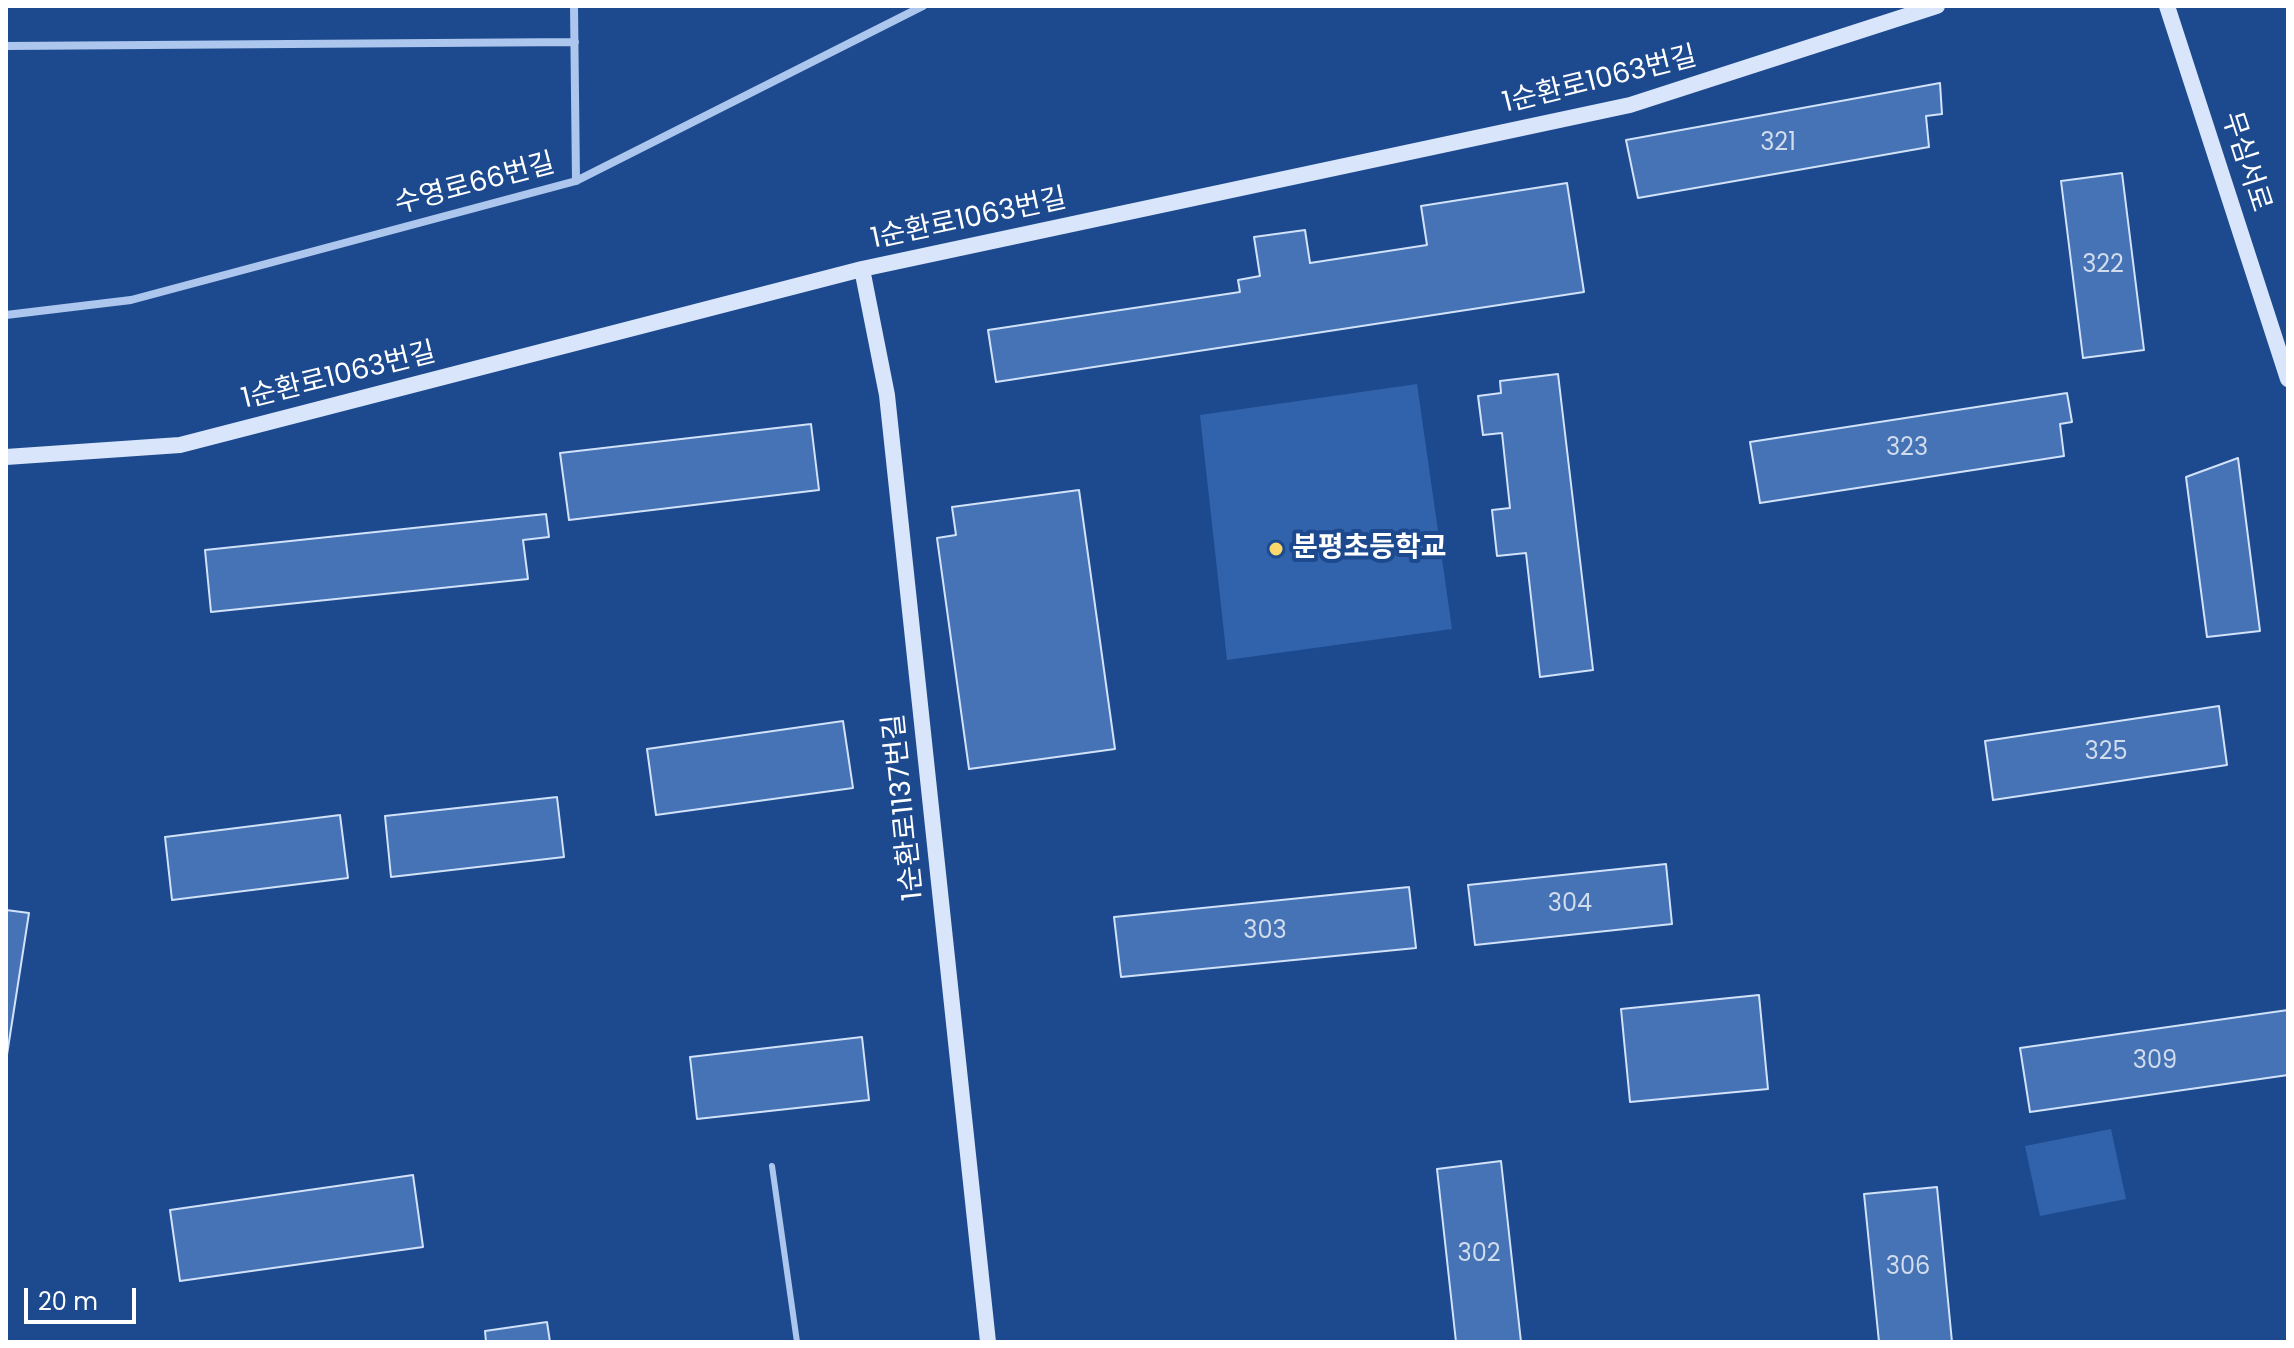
<!DOCTYPE html>
<html>
<head>
<meta charset="utf-8">
<style>
  body { margin:0 }
  #map { position:relative; width:2294px; height:1348px; overflow:hidden; background:#1d4a8e; font-family:Poppins,sans-serif }
  canvas { display:block }
  .frame { position:absolute; inset:0; border:8px solid #fff; pointer-events:none }
  .scale { position:absolute; left:24px; top:1288px; width:112px; height:36px; box-sizing:border-box; border:4px solid #fff; border-top:0; padding-left:10px; font-size:24px; line-height:28px; white-space:nowrap; color:#fff; -webkit-text-stroke:6px #1d4a8e; paint-order:stroke }
</style>
</head>
<body>
<div id="map">
<canvas width="2294" height="1348"></canvas>
<div class="frame"></div>
<div class="scale">20 m</div>
</div>
<script>
const ctx = document.querySelector('canvas').getContext('2d');
ctx.lineJoin = 'round';
function paint(path, color) {
  ctx.fillStyle = color;
  ctx.fill(path, 'evenodd');
}
function shape(rows) {
  const path = new Path2D();
  for (const r of rows) {
    path.moveTo(r[0], r[1]);
    for (let i = 2; i < r.length; i += 2) path.lineTo(r[i], r[i + 1]);
  }
  return path;
}
function trace(path, color, width, dash) {
  ctx.strokeStyle = color;
  ctx.lineWidth = width;
  ctx.lineCap = dash ? 'butt' : 'round';
  ctx.setLineDash(dash || []);
  ctx.stroke(path);
}
function label(font, color, halo, rows, align = 'center') {
  ctx.font = font + ' Poppins,"Noto Sans KR",sans-serif';
  ctx.lineWidth = 8;
  ctx.setLineDash([]);
  ctx.textBaseline = 'middle';
  ctx.strokeStyle = halo;
  ctx.fillStyle = color;
  for (const [text, x, y, turn = 0] of rows) {
    ctx.save();
    ctx.translate(x, y);
    ctx.rotate((+turn || 0) * Math.PI / 180);
    ctx.textAlign = isNaN(turn) ? turn : align;
    if (halo) ctx.strokeText(text, 0, 0);
    ctx.fillText(text, 0, 0);
    ctx.restore();
  }
}
paint(shape([
  [1417,384,1452,629,1227,660,1200,415],
  [2111,1129,2126,1199,2040,1216,2025,1146]
]), '#3163ac');
const building = shape([
  [1940,83,1942,114,1926,116,1929,147,1638,198,1626,140,1940,83],
  [2122,173,2144,350,2083,358,2061,181,2122,173],
  [1567,183,1584,292,996,382,988,330,1240,292,1238,280,1260,276,1254,237,1305,230,1310,263,1427,245,1421,206,1567,183],
  [1558,374,1593,670,1540,677,1526,553,1497,556,1492,510,1510,508,1502,433,1483,435,1478,396,1501,393,1500,381,1558,374],
  [2067,393,2072,422,2060,424,2064,456,1760,503,1750,442,2067,393],
  [811,424,819,490,569,520,560,453,811,424],
  [2238,458,2260,631,2207,637,2186,477,2238,458],
  [1079,490,1115,749,969,769,937,538,956,535,952,507,1079,490],
  [546,514,549,537,523,540,528,579,211,612,205,550,546,514],
  [2219,706,2227,765,1993,800,1985,741,2219,706],
  [843,721,853,788,656,815,647,749,843,721],
  [557,797,564,857,391,877,385,816,557,797],
  [340,815,348,878,172,900,165,837,340,815],
  [1666,864,1672,924,1475,945,1468,885,1666,864],
  [1409,887,1416,948,1121,977,1114,917,1409,887],
  [6,910,29,913,6,1061,6,910],
  [1759,995,1768,1089,1630,1102,1621,1009,1759,995],
  [2288,1010,2288,1075,2030,1112,2020,1048,2288,1010],
  [862,1037,869,1100,697,1119,690,1057,862,1037],
  [1501,1161,1521,1342,1456,1342,1437,1169,1501,1161],
  [413,1175,423,1247,180,1281,170,1210,413,1175],
  [1937,1187,1952,1342,1879,1342,1864,1194,1937,1187],
  [547,1322,550,1342,486,1342,485,1331,547,1322]
]);
paint(building, '#4673b6');
trace(building, '#d1e2f9', 2);
trace(shape([
  [772,1166,797,1342]
]), '#acc6ed', 6);
trace(shape([
  [574,6,576,181],
  [6,46,575,42],
  [6,315,131,300,576,181,923,6]
]), '#acc6ed', 8);
trace(shape([
  [2167,6,2288,379],
  [862,269,887,395,988,1342],
  [6,457,180,445,862,269,1630,105,1937,6]
]), '#d8e5fa', 16);
for (const [x, y, r, color] of [
  [1276,549,8,"#fcd86b"]
]) {
  const dot = new Path2D();
  dot.arc(x, y, r, 0, 2 * Math.PI);
  ctx.fillStyle = color;
  ctx.fill(dot);
  trace(dot, '#1d4a8e', 3);
}
label('24px', '#d1dced', null, [
  ["321",1778,144],
  ["322",2103,266],
  ["323",1907,449],
  ["325",2106,753],
  ["304",1570,905],
  ["303",1265,932],
  ["309",2155,1062],
  ["302",1479,1255],
  ["306",1908,1268]
]);
label('28px', '#fff', '#1d4a8e', [
  ["1순환로1063번길",1600,81,-14],
  ["무심서로",2245,162,72],
  ["수영로66번길",475,185,-15],
  ["1순환로1063번길",969,220,-12],
  ["1순환로1063번길",339,377,-14],
  ["1순환로1137번길",905,807,-96]
]);
label('bold 28px', '#fff', '#1d4a8e', [
  ["분평초등학교",1292,549]
], 'left');
</script>
</body>
</html>
